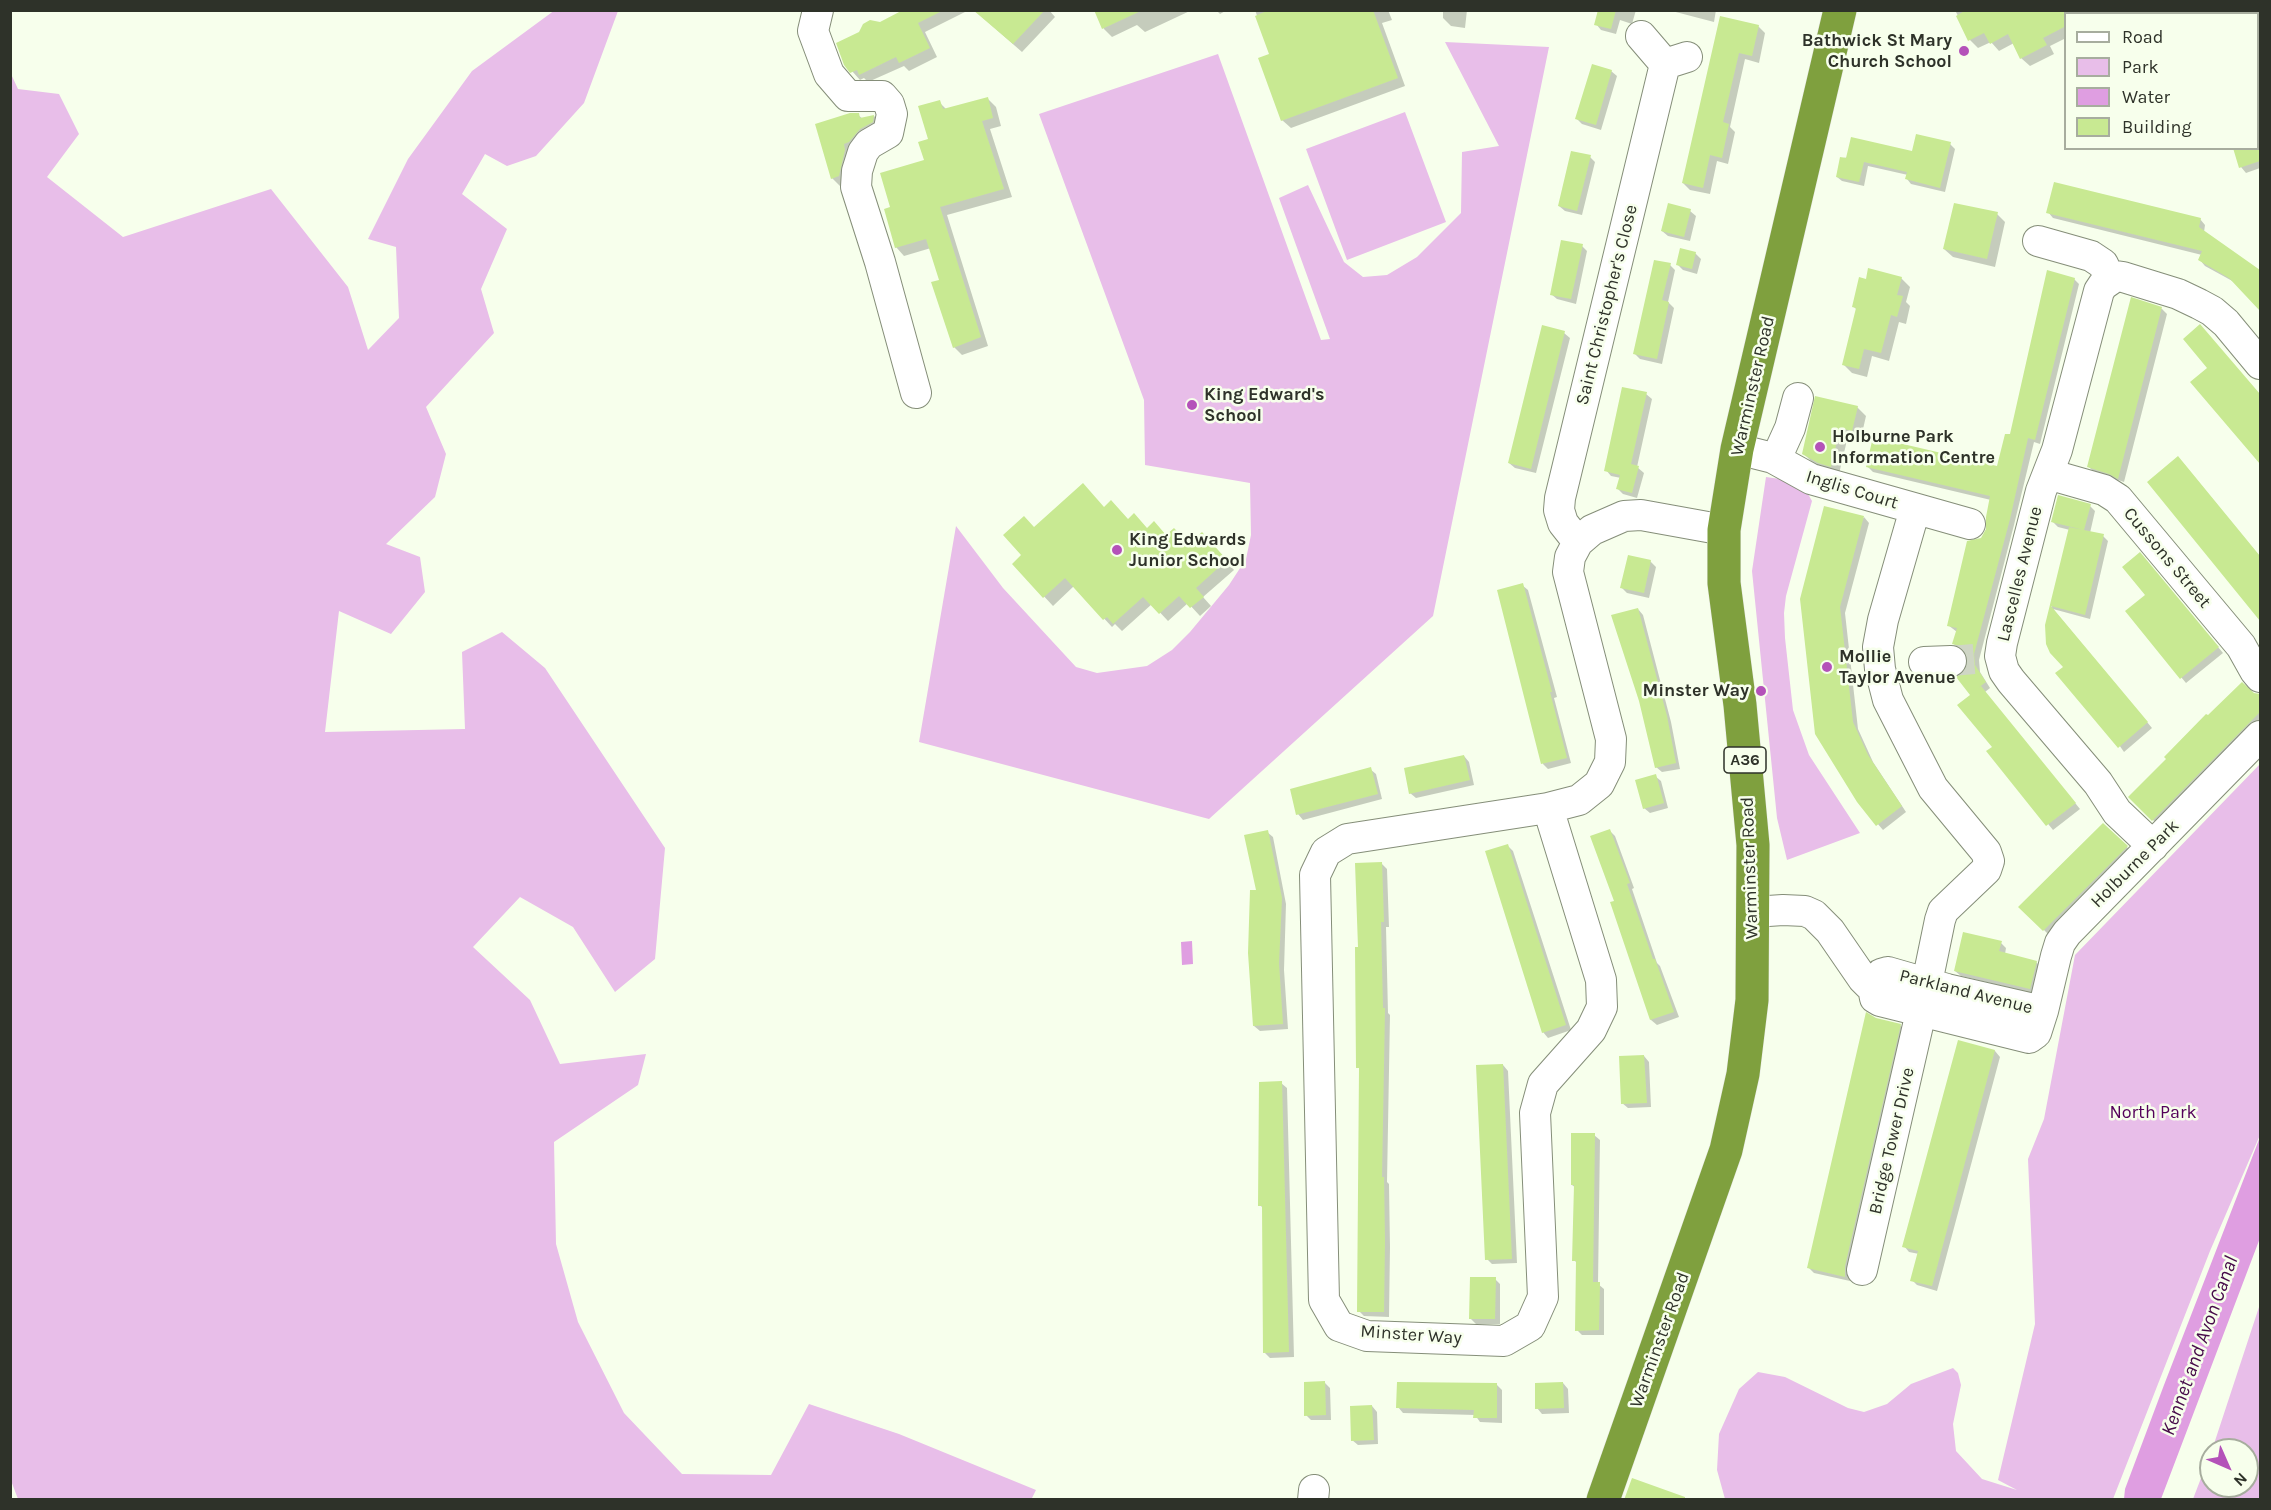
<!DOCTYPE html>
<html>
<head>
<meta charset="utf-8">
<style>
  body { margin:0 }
  #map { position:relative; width:2271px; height:1510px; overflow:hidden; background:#f7ffec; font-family:Karla,sans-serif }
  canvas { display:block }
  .frame { position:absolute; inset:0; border:12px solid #2e3229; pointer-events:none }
  .legend { position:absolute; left:2064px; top:12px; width:195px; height:138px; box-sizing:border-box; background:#f7ffec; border:2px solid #a7ad9e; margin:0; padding:8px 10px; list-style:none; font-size:18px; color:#2e3229 }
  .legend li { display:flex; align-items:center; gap:12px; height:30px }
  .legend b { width:30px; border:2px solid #a7ad9e }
  .north { position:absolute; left:2199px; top:1438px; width:60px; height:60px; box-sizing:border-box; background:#f7ffec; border:2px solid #a7ad9e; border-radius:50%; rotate:135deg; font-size:16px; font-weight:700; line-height:24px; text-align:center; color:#2e3229 }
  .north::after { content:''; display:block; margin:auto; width:21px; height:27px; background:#b452b9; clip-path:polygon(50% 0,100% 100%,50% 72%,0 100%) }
</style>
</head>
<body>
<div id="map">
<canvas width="2271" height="1510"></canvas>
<div class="frame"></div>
<ul class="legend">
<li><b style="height:8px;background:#fff"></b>Road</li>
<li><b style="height:16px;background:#e8bee9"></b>Park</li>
<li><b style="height:16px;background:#df9ee1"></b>Water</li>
<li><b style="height:16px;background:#c8e992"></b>Building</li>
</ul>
<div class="north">N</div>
</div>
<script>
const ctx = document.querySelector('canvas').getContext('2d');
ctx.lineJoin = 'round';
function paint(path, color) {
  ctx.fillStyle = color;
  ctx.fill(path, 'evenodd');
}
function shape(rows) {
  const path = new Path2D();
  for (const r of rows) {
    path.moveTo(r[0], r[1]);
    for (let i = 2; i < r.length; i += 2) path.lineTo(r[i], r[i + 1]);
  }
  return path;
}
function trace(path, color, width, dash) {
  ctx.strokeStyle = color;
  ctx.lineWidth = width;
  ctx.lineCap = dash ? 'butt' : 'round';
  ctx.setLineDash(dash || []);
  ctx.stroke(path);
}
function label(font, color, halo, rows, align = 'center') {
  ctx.font = font + ' Karla,sans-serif';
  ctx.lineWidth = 5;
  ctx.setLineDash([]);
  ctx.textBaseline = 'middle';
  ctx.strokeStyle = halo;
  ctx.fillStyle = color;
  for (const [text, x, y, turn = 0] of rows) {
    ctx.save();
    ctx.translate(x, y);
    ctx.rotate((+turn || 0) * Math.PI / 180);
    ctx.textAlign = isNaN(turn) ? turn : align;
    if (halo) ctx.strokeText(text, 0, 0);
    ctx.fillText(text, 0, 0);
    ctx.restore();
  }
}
paint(shape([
  [555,10,618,11,584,103,536,156,507,166,485,154,462,194,507,229,481,289,494,333,426,407,446,454,435,497,386,544,420,557,425,592,391,634,339,611,325,732,465,729,462,652,502,632,545,668,665,848,655,959,615,992,573,927,520,897,473,947,530,1000,560,1064,646,1054,638,1085,554,1142,556,1244,578,1322,624,1413,682,1474,771,1475,809,1404,899,1434,1036,1490,1031,1500,18,1499,10,1478,11,74,18,89,59,94,79,134,47,177,123,237,271,189,348,287,368,350,399,318,396,247,368,239,408,159,472,71],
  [1445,42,1549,47,1433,616,1209,819,919,742,956,526,1003,588,1076,667,1097,673,1147,666,1172,650,1190,632,1229,585,1246,559,1251,535,1250,483,1145,465,1144,400,1039,114,1218,54,1321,340,1330,339,1279,198,1308,185,1344,262,1363,277,1387,275,1417,257,1461,213,1462,152,1499,146],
  [1405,112,1446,222,1347,260,1306,149],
  [1766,477,1787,480,1808,494,1812,501,1786,596,1784,613,1785,638,1793,710,1809,755,1860,833,1787,860,1777,818,1752,571],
  [2260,764,2260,1135,2210,1251,2113,1499,1725,1499,1717,1470,1719,1434,1739,1389,1758,1372,1785,1377,1848,1408,1864,1412,1887,1404,1911,1384,1953,1368,1958,1373,1961,1385,1953,1424,1956,1451,1982,1479,2017,1490,1998,1480,2035,1324,2028,1159,2044,1119,2075,955],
  [2260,1304,2260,1499,2193,1499,2211,1452,2211,1486,2247,1486,2247,1450,2212,1450]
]), '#e8bee9');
paint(shape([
  [1192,941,1193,964,1182,965,1181,942],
  [2260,1137,2260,1238,2161,1499,2124,1499,2125,1489,2164,1385]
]), '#df9ee1');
paint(shape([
  [907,10,969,10,925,32,937,57,909,71,904,66,868,82,864,78,860,80,852,71,880,23],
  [974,10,1049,10,1055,17,1022,52],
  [1095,10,1192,10,1145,32,1137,25,1112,37,1104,29],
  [1216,10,1227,10,1220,14],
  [1255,10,1388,10,1392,20,1382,23,1405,86,1291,128,1282,120,1271,55],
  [1443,10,1467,10,1465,28,1451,26,1443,18],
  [1592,10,1636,10,1632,24,1620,20,1616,34,1601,30,1596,24,1599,12],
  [1668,10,1716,10,1714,22],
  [1955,10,2073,10,2074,14,2066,14,2066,38,2050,46,2054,54,2030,66,2021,58,2014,43,1999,51,1991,42,1978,48,1970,40],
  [2143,10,2167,10,2169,13,2170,10,2177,10,2176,14,2144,14],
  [1721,18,1758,26,1765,33,1759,63,1745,59,1730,127,1735,132,1728,164,1717,161,1710,194,1690,190,1683,183],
  [1611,71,1617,76,1601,130,1582,124,1577,119],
  [988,99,996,107,1001,126,990,129,1012,197,947,215,988,346,962,355,954,347,941,281,931,248,904,256,896,247,892,208,925,161,939,102,947,110],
  [850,115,858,115,863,119,874,116,882,124,847,185,841,187,832,178],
  [2260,131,2260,168,2246,173,2241,167,2235,148,2258,148,2258,132],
  [1950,144,1955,149,1945,192,1911,184,1907,179,1908,175,1868,166,1864,186,1842,181,1837,177,1841,158,1913,153],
  [1590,157,1595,162,1582,215,1565,211,1559,206],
  [1690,211,1696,216,1690,241,1668,236,1662,231],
  [2048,212,2200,219,2205,225,2204,232,2260,272,2260,310,2236,283,2205,266,2200,260,2202,255,2053,218],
  [1997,214,2005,222,1995,267,1953,257,1944,249],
  [1582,246,1587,251,1576,304,1557,299,1551,294],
  [1695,253,1701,259,1697,274,1683,270,1678,265],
  [1670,265,1675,270,1668,302,1674,308,1662,364,1640,359,1635,354],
  [1901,278,1910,287,1906,302,1910,306,1906,324,1899,322,1889,361,1872,356,1867,377,1852,373,1844,365,1857,310,1853,306],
  [2074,279,2079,284,2040,444,2034,442,2014,525,1979,660,1980,672,1990,688,1985,692,2080,809,2053,830,1989,751,1994,747,1972,695,1967,670,1970,660,1967,651,1959,649,1954,644,1957,632,1948,625,1982,539,1988,530,1991,500,1873,472,1868,467,1999,468],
  [2132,299,2162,309,2167,314,2124,482,2094,472,2089,467],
  [2205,332,2260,396,2260,462,2193,382,2209,368],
  [1564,333,1570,338,1536,473,1515,468,1509,463],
  [1646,394,1652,399,1637,467,1644,473,1637,498,1623,494,1618,489,1621,478,1611,476,1606,470],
  [1857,407,1866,416,1861,438,1848,436,1839,474,1827,471,1812,462,1804,454],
  [2183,463,2260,557,2260,618,2149,482],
  [2090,506,2095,511,2090,533,2103,536,2108,541,2090,619,2053,609,2152,728,2124,752,2065,667,2047,625,2070,530,2058,527,2053,522],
  [1105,508,1147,529,1189,546,1210,543,1234,570,1203,597,1211,606,1200,616,1188,603,1168,621,1152,604,1122,631,1115,624,1112,627,1074,586,1053,606,1014,564,1024,555,1034,528],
  [1864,517,1869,523,1845,613,1858,729,1873,762,1906,812,1883,830,1858,801,1801,599],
  [2145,559,2223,653,2186,683,2127,612,2147,595],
  [1650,561,1656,567,1649,598,1627,593,1622,588],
  [1522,585,1528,590,1557,697,1554,698,1571,763,1548,769,1543,764],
  [1638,609,1643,615,1671,722,1680,769,1662,772,1656,767],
  [2254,695,2260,695,2260,724,2159,826,2130,797,2208,717],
  [1464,756,1469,762,1474,785,1416,798,1410,793],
  [1370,769,1376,774,1382,799,1303,820,1298,814],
  [1655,776,1661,781,1668,808,1650,813,1644,808],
  [2104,825,2132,852,2049,935,2021,907],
  [1610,831,1615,836,1634,888,1632,889,1657,963,1660,966,1679,1017,1657,1025,1651,1020,1612,903,1615,902],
  [1267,832,1273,837,1286,904,1284,970,1288,1029,1260,1031,1254,1026,1257,891],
  [1508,846,1513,851,1571,1030,1548,1038,1543,1032],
  [1381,863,1387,869,1389,927,1386,927,1388,1013,1390,1015,1387,1182,1389,1184,1390,1247,1389,1317,1364,1316,1359,1311,1361,1070,1358,1067,1359,949],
  [2001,943,2006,948,2005,954,2036,962,2042,968,2036,994,1961,976,1955,971],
  [1900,1025,1905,1031,1850,1272,1850,1281,1814,1273,1809,1268],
  [1959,1042,1995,1051,2000,1057,1937,1291,1917,1285,1912,1280,1919,1254,1909,1252,1904,1246],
  [1644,1056,1649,1062,1651,1107,1628,1108,1622,1103],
  [1503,1065,1508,1071,1517,1263,1492,1264,1487,1259],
  [1281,1083,1287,1088,1294,1357,1270,1358,1264,1352,1263,1208,1260,1205],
  [1594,1135,1600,1140,1598,1284,1604,1289,1604,1335,1582,1335,1577,1330,1577,1263,1574,1260,1576,1188,1572,1185],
  [1495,1279,1500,1284,1500,1324,1476,1324,1470,1318],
  [1325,1383,1330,1388,1331,1420,1311,1420,1306,1415],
  [1563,1383,1568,1389,1569,1413,1542,1414,1537,1408],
  [1497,1385,1502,1390,1502,1423,1480,1422,1475,1415,1403,1413,1398,1407],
  [1372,1406,1377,1412,1378,1444,1358,1445,1352,1440]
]), '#0003');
paint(shape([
  [903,10,944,10,918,23,930,48,899,63,896,57,859,75,857,70,850,73,844,65,836,43,859,32,863,24,870,20,880,22],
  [973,10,1045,10,1013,44],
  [1094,10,1143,10,1102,29],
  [1269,10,1373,10,1398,78,1281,121,1258,58,1269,54,1255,16],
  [1598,10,1616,10,1611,29,1594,25],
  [1966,10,2066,10,2066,26,2043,38,2047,45,2020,59,2008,34,1990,44,1984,33,1968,41,1956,16],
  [1720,16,1759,25,1752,56,1739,53,1723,122,1729,124,1722,158,1710,155,1703,188,1682,183],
  [1592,64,1612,70,1596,125,1575,119],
  [988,97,993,118,982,121,1004,189,940,207,981,337,953,348,931,282,939,280,926,239,895,248,884,209,890,207,880,173,924,160,918,142,928,139,918,106,940,100,943,109],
  [850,113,859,113,860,118,874,115,873,122,860,129,849,142,844,144,845,150,839,176,831,179,815,124],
  [1916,134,1951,142,1940,188,1905,179,1907,172,1864,162,1859,182,1836,177,1840,157,1846,158,1851,137,1912,151],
  [2233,148,2260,148,2260,161,2239,168],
  [1571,151,1591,155,1577,211,1558,206],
  [2054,182,2201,218,2199,227,2260,270,2260,311,2229,278,2198,260,2202,251,2046,213],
  [1668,203,1691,209,1684,237,1661,231],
  [1954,203,1998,212,1987,259,1943,249],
  [1561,240,1583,244,1571,299,1550,295],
  [1680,248,1696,252,1692,269,1676,265],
  [1654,260,1671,263,1662,300,1669,302,1657,359,1633,354],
  [1868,268,1902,277,1897,295,1903,296,1897,317,1891,315,1881,353,1864,349,1859,369,1842,365,1856,308,1852,307,1859,277,1866,279],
  [2047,270,2075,278,2035,440,2028,438,2010,519,1974,654,1975,665,1986,682,1978,688,1981,686,2076,803,2046,826,1986,751,1992,747,1957,705,1970,695,1956,677,1966,670,1968,660,1965,651,1960,646,1952,644,1957,628,1947,626,1967,541,1981,538,1986,529,1986,517,1990,496,1866,467,1873,437,1997,466,2005,434,2010,434],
  [2131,297,2162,307,2118,479,2109,474,2087,467],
  [2200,324,2260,394,2260,464,2190,382,2207,368,2183,339],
  [1542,325,1565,331,1531,469,1508,463],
  [1622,387,1647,392,1631,464,1639,466,1632,493,1616,489,1620,475,1604,471],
  [1815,396,1858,406,1852,431,1840,428,1831,467,1818,463,1802,454],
  [2178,456,2260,556,2260,621,2147,482],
  [1083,483,1104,507,1111,500,1128,519,1134,513,1147,528,1154,521,1166,535,1174,528,1189,544,1202,532,1227,560,1196,588,1204,597,1190,608,1179,596,1159,614,1143,597,1113,624,1107,617,1103,620,1065,578,1043,598,1012,564,1021,555,1003,535,1024,516,1034,527],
  [2058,495,2091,504,2084,530,2051,522],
  [1824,506,1864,516,1840,607,1853,722,1868,755,1902,806,1876,826,1857,802,1815,734,1800,599],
  [2069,527,2104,534,2085,615,2051,606,2148,722,2118,748,2055,673,2063,667,2050,653,2046,644,2045,625],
  [2140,552,2219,647,2180,679,2125,611,2145,595,2122,567],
  [1628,555,1651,560,1644,593,1620,588],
  [1523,583,1552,692,1550,692,1567,758,1541,764,1497,590],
  [1638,608,1667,716,1676,763,1655,768,1639,701,1611,615],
  [2242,682,2254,693,2260,694,2260,712,2152,821,2128,797,2166,759,2164,757,2206,714,2208,715],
  [1464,755,1470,780,1409,794,1404,768],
  [1371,767,1378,794,1296,815,1290,789],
  [1656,774,1664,803,1643,809,1635,780],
  [2103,823,2128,846,2043,931,2018,907],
  [1610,829,1630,883,1627,884,1653,959,1655,959,1674,1012,1650,1020,1610,902,1614,901,1590,836],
  [1268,830,1282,898,1279,963,1283,1024,1253,1026,1248,953,1250,890,1256,890,1244,835],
  [1508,844,1566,1025,1542,1033,1485,851],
  [1382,862,1384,922,1381,922,1383,1008,1385,1008,1382,1177,1384,1177,1385,1241,1384,1312,1357,1312,1359,1068,1356,1068,1355,947,1358,947,1355,863],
  [1963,932,2002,941,1999,951,2037,961,2030,989,1954,971],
  [1866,1012,1876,1018,1901,1024,1845,1266,1845,1277,1807,1268],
  [1958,1040,1995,1050,1932,1286,1910,1281,1918,1251,1902,1247],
  [1644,1055,1647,1103,1621,1104,1619,1056],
  [1503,1064,1512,1259,1485,1260,1476,1065],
  [1282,1081,1289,1352,1263,1353,1262,1206,1258,1206,1259,1082],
  [1571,1133,1595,1133,1593,1282,1600,1282,1599,1330,1575,1331,1576,1261,1572,1261,1574,1185,1571,1185],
  [1470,1277,1496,1277,1495,1319,1469,1319],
  [1325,1381,1326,1415,1304,1416,1304,1382],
  [1397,1382,1497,1383,1497,1418,1473,1418,1474,1410,1396,1408],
  [1563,1382,1564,1408,1535,1409,1535,1383],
  [1372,1405,1374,1440,1351,1441,1350,1406],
  [1632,1478,1685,1497,1685,1500,1624,1500]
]), '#c8e992');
trace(shape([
  [1951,661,1974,659]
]), '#cfd6c5', 30, [30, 15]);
const minor = shape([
  [818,10,813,31,829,74,848,96,882,96,889,104,892,114,888,133,869,144,863,152,857,171,856,187,880,262,916,393],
  [2188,10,2189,14],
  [2221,10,2224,14],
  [1641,36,1665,64,1687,57],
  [2258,61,2260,68],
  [2038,241,2091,256,2103,264,2110,279],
  [1737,449,1773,458,1811,479,1970,524],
  [1773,458,1780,450,1790,428,1798,398],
  [2048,474,2104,490,2118,499,2241,646,2255,671,2260,677],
  [1578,542,1563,523,1559,510,1560,498,1665,64],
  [1924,662,1951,661],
  [1548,808,1347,839,1326,852,1315,875,1324,1300,1339,1326,1367,1336,1504,1341,1530,1326,1543,1297,1535,1113,1543,1084,1591,1030,1602,1007,1601,980,1548,808,1579,800,1599,784,1610,762,1611,739,1568,572,1570,557,1578,542,1592,530,1624,516,1641,515,1724,530],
  [2153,846,2117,812,2098,783,2011,681,2004,671,2000,656,2002,643,2041,491,2057,450,2099,291,2103,285,2116,276,2123,277,2178,294,2199,304,2212,311,2226,323,2260,364],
  [1753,912,1783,910,1805,911,1814,915,1830,931,1863,979,1869,985,1875,987],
  [1888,972,1947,989,2043,1011,2036,1033,2029,1038,1880,1001,1875,998,1874,993,1877,979,1881,974,1888,972],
  [2043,1011,2056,956,2060,943,2067,933,2260,736],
  [1862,1270,1921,1012,1940,920,1943,911,1986,870,1989,861,1986,852,1933,788,1888,700,1880,669,1878,647,1883,620,1915,509],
  [1313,1500,1314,1490]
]);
const highway = shape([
  [1603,1500,1726,1150,1743,1074,1752,1000,1753,845,1740,705,1724,583,1724,530,1737,449,1840,10]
]);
trace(minor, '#858e79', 32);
trace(highway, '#e6e6e5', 34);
trace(minor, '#fff', 30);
trace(highway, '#7fa03e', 33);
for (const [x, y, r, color] of [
  [1964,51,6,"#b452b9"],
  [1192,405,6,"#b452b9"],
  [1820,447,6,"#b452b9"],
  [1117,550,6,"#b452b9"],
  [1827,667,6,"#b452b9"],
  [1761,691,6,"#b452b9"]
]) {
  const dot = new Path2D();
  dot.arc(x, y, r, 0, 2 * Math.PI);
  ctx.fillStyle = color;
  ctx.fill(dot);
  trace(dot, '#f7ffec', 2);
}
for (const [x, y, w] of [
  [1745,760,42]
]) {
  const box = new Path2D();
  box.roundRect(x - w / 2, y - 13, w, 26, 4.5);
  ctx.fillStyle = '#f7ffec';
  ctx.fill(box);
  trace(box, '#2e3229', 1.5);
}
label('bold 16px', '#2e3229', null, [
  ["A36",1745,760]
]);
label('bold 18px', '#2e3229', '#f7ffec', [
  ["Bathwick St Mary",1952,41,"right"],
  ["Church School",1952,62,"right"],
  ["King Edward's",1204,395],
  ["School",1204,416],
  ["Holburne Park",1832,437],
  ["Information Centre",1832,458],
  ["King Edwards",1129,540],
  ["Junior School",1129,561],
  ["Mollie",1839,657],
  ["Taylor Avenue",1839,678],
  ["Minster Way",1749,691,"right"]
], 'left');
label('18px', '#2e3229', '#f7ffec', [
  ["Saint Christopher's Close",1607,305,-76],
  ["Warminster Road",1753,386,-77],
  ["Inglis Court",1852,490,17],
  ["Cussons Street",2167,558,50],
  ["Lascelles Avenue",2020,574,-76],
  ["Holburne Park",2135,864,-45],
  ["Warminster Road",1750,868,-92],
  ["Parkland Avenue",1966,992,14],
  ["Bridge Tower Drive",1892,1141,-77],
  ["Minster Way",1411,1335,4],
  ["Warminster Road",1660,1340,-70]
]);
label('18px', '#54015a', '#f7ffec', [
  ["North Park",2153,1113]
]);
label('italic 20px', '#460a49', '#f7ffec', [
  ["Kennet and Avon Canal",2200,1346,-70]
]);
</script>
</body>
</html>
